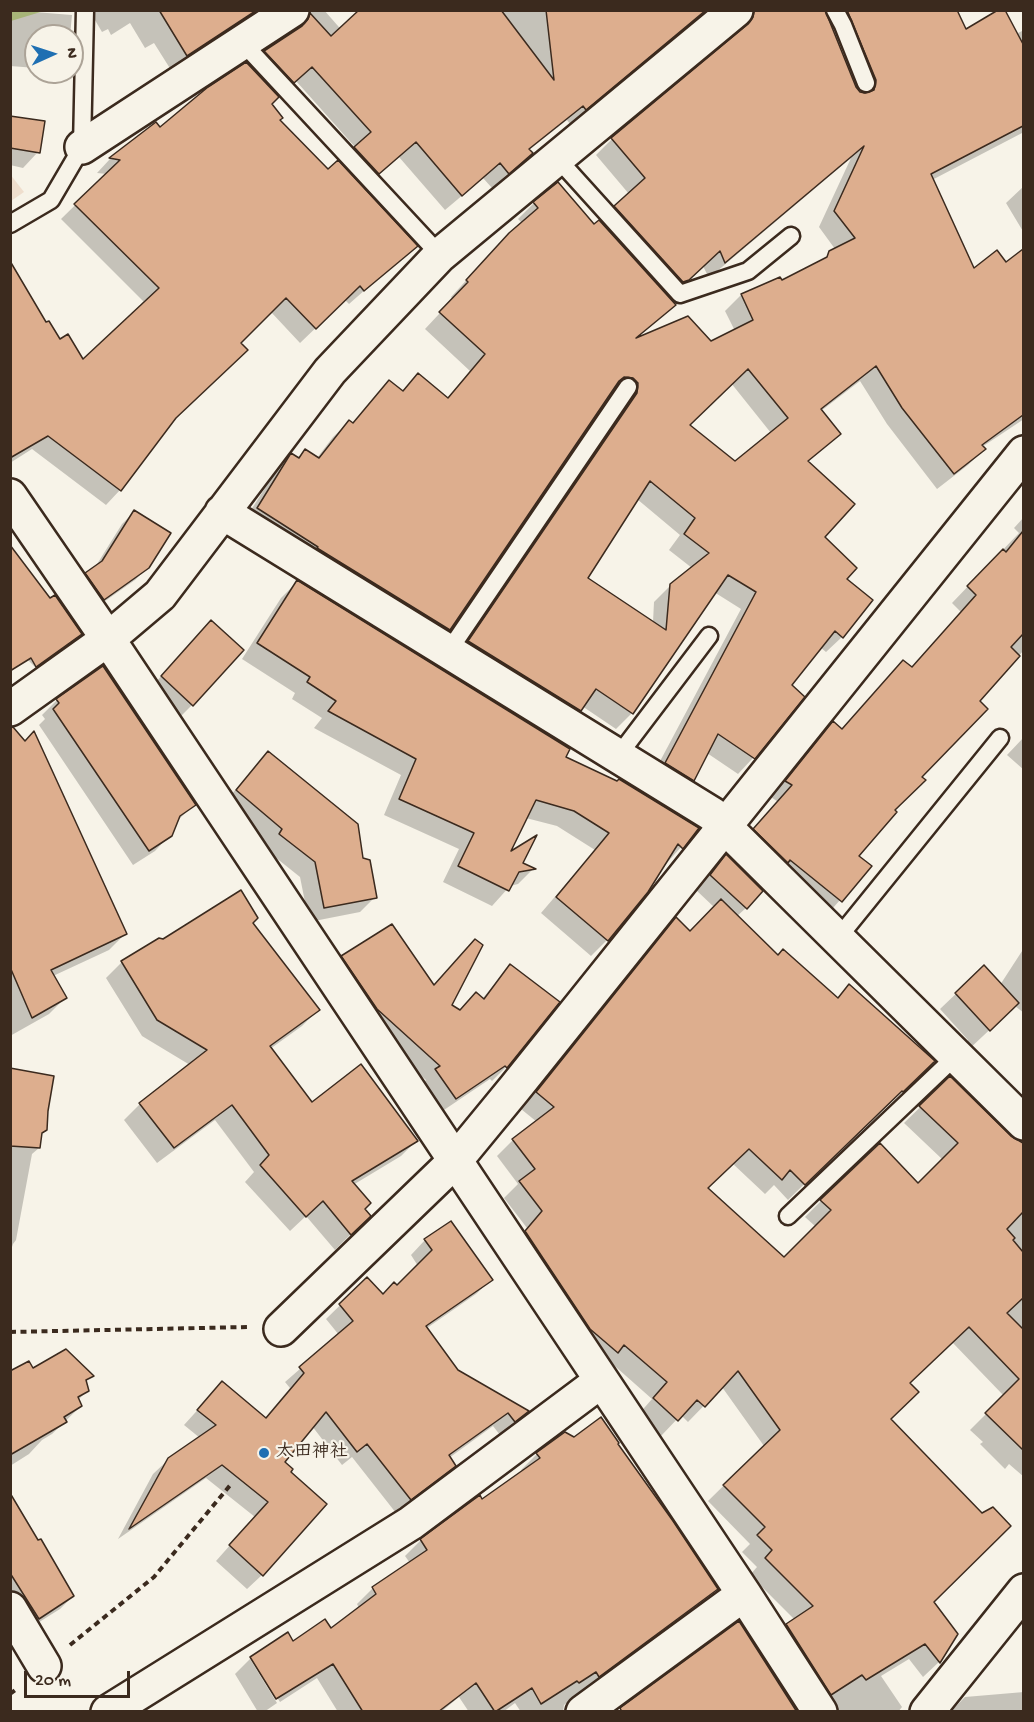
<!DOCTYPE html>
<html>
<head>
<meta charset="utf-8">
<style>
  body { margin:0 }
  #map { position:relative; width:1034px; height:1722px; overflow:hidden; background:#f7f3e8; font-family:"Gochi Hand",sans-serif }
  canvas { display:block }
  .frame { position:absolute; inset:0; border:12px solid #3b2a1e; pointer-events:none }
  .north { position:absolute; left:24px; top:24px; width:60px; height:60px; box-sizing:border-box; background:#f7f3e8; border:2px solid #aca397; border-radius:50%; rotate:87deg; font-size:16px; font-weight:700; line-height:24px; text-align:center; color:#3b2a1e }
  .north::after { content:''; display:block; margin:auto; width:21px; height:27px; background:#1f6fb2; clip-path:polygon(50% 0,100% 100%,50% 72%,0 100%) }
  .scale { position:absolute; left:24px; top:1671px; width:106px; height:27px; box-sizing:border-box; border:3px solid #3b2a1e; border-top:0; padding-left:8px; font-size:18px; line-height:21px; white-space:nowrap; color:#3b2a1e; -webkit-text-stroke:4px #f7f3e8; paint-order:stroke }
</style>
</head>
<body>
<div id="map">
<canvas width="1034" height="1722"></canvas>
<div class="frame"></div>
<div class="north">N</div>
<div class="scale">20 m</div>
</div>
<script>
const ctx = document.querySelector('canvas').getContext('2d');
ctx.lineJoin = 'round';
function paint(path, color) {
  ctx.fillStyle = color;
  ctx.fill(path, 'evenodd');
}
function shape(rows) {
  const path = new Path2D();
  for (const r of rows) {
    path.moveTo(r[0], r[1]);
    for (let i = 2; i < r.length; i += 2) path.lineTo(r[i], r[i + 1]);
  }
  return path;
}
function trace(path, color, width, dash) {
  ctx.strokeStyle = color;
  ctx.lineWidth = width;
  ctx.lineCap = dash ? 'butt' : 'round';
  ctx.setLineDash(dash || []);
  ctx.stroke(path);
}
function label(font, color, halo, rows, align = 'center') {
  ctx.font = font + ' "Gochi Hand","Klee One",sans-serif';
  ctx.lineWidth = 4.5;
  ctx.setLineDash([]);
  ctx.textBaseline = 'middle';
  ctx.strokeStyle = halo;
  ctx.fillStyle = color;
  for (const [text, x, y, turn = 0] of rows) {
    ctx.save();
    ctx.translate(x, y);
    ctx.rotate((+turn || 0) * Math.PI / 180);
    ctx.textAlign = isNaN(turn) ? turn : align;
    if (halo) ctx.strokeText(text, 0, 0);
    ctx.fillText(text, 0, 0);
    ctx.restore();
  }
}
paint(shape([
  [10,174,24,192,11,201,10,201]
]), '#efdecd');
paint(shape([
  [11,10,44,10,44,11,11,21]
]), '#d1e397');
paint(shape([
  [10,10,72,15,70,36,36,36,36,68,10,66],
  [89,10,263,10,171,70,154,43,145,48,130,23,111,35,108,29,102,32],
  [287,10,324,10,345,34,369,10,686,10,670,39,654,54,570,124,567,120,529,150,531,153,492,188,483,178,445,210,399,157,362,189,415,246,349,304,345,300,300,343,271,312,239,343,172,421,120,490,106,505,32,449,10,463,10,264,46,324,59,341,82,362,145,303,61,219,107,174,97,173,110,159,155,124,160,129,249,68,265,52,294,33,296,25],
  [296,81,355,147,339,164,328,171,279,120,270,104],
  [767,10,955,10,965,31,1016,34,1024,30,1024,132,932,180,973,270,1005,265,1024,251,1024,419,982,447,984,449,968,465,937,489,887,424,860,381,821,411,839,434,808,462,823,537,845,579,842,637,826,652,820,647,790,686,803,697,753,758,738,774,707,753,692,780,676,796,650,780,741,609,714,592,632,713,616,729,582,706,563,726,453,658,617,393,609,393,449,630,433,645,242,524,276,471,292,455,297,458,305,451,317,458,333,437,349,422,352,424,389,382,401,392,418,375,447,399,470,371,425,329,453,299,451,297,493,251,522,223,518,219,534,203,594,226,599,223,629,194,596,155,612,139],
  [832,29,845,56,842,57],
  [851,158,819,227,835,249,820,262,781,281,779,279,741,295,725,311,735,331,711,343,636,339,674,305,667,297,672,295,703,266,709,278],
  [731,383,771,433,735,463,688,425],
  [637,499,680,535,669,550,692,568,671,585,654,602,653,622,586,578],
  [10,119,38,152,23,168,10,165],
  [1024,186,1024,233,1006,203],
  [134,512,148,567,135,580,91,611,74,587,94,569,122,524],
  [1024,517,1024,650,977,701,857,856,870,866,825,917,739,845,778,802,771,797,817,739,833,724,841,731,911,668,961,612,952,603,1019,533,1014,528],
  [10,545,50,600,80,634,66,649,37,669,23,655,10,665],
  [297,582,564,757,697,829,666,864,647,891,607,940,591,956,541,913,595,850,557,826,526,818,508,855,533,869,518,884,510,886,492,906,443,882,459,849,384,815,401,775,314,728,322,718,292,699,295,693,242,659,281,598],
  [196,637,192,705,177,720,147,692],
  [57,700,194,805,176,822,170,835,155,851,133,865,39,725,45,719,42,715],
  [1024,737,1024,770,1007,755],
  [10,746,125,934,109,950,53,976,65,998,49,1014,10,1036],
  [268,753,375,897,360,912,309,922,300,877,265,849,268,845,222,805],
  [726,857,746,908,736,917,778,957,837,999,849,986,917,1077,886,1107,885,1105,788,1200,774,1185,765,1194,732,1163,706,1189,784,1259,816,1227,805,1217,821,1201,918,1185,943,1160,904,1123,950,1078,1010,1138,1018,1142,1024,1143,1024,1477,1009,1464,1005,1469,980,1444,983,1442,970,1430,1004,1396,952,1342,908,1383,889,1420,932,1602,957,1634,939,1662,923,1677,909,1659,881,1676,902,1707,898,1712,816,1712,771,1642,795,1620,750,1575,757,1567,742,1552,750,1544,708,1501,764,1446,722,1387,688,1422,681,1415,661,1436,638,1415,652,1399,608,1360,601,1368,510,1248,527,1228,504,1198,518,1184,497,1156,513,1140,537,1122,521,1109,660,935,676,919,690,933,715,908,696,890],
  [251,923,318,1010,302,1026,270,1049,311,1104,416,1141,401,1156,353,1185,363,1209,369,1216,335,1250,306,1216,290,1231,245,1182,254,1172,215,1120,157,1163,124,1120,140,1104,190,1065,142,1036,106,978,122,962,163,941],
  [1024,948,1024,1013,1015,1006,967,1051,963,1047,968,1040,940,1009,984,967,1000,985],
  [342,957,433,987,450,1006,459,1011,482,999,510,966,506,1067,492,1081,490,1079,441,1112,422,1084,426,1080,363,1024,328,971],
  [10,1070,40,1134,39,1148,32,1154,16,1240,13,1244,10,1253],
  [425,1240,491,1280,476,1294,427,1328,457,1371,527,1411,513,1425,500,1435,493,1426,449,1458,454,1465,440,1480,396,1513,352,1457,342,1465,312,1426,283,1462,262,1575,247,1589,216,1561,255,1517,206,1478,118,1539,153,1474,169,1459,200,1438,184,1425,222,1383,264,1419,290,1388,285,1382,339,1335,326,1319,367,1279,383,1296,397,1287,418,1266,411,1255],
  [32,1370,92,1376,85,1382,87,1391,78,1400,81,1406,52,1434,42,1440,29,1454,10,1466,10,1372],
  [537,1454,717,1589,701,1605,564,1705,563,1712,521,1712,515,1703,503,1712,469,1712,459,1697,441,1712,338,1712,317,1678,280,1702,253,1659,250,1659,277,1703,264,1712,258,1712,235,1674,251,1658,331,1630,359,1608,357,1604,373,1588,410,1563,405,1556,421,1540,482,1501,523,1472,521,1470],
  [10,1499,73,1596,60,1609,25,1631,10,1609],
  [1024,1692,1024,1712,950,1712,965,1697]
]), '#0003');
const building = shape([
  [159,10,257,10,187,56,159,10],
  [359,10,501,10,554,80,546,10,706,10,586,110,583,106,529,149,533,153,509,174,500,163,462,196,416,142,379,174,354,147,371,132,312,67,294,83,264,51,302,26,308,19,310,13,331,36,359,10],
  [754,10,825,10,856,87,860,92,865,93,874,90,876,80,847,10,957,10,966,29,998,10,1005,10,1023,44,1023,126,931,174,974,268,997,250,1006,262,1023,249,1023,415,982,445,986,449,954,474,902,408,876,366,821,409,841,434,808,461,855,504,825,537,857,568,847,579,873,600,843,638,835,631,792,685,805,697,755,759,718,734,694,781,665,763,756,592,728,575,633,714,596,689,581,711,468,641,637,393,638,383,633,378,624,377,619,381,450,630,317,548,318,547,257,508,291,453,299,458,305,449,319,458,349,420,353,423,389,380,403,391,418,373,448,398,485,354,439,312,468,282,466,280,509,233,538,208,533,202,558,182,594,224,599,220,676,305,636,338,688,316,711,341,753,320,741,294,780,277,782,280,827,257,829,251,855,238,834,211,864,146,725,263,720,251,689,280,683,282,614,206,645,178,611,138,748,24,753,17,754,10],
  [748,369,788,418,735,461,690,425,748,369],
  [650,481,695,518,684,534,709,553,670,584,666,630,588,578,650,481],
  [246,62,279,97,272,104,283,118,280,120,328,169,338,160,418,246,364,291,360,286,316,329,286,298,241,343,248,350,176,418,121,491,48,436,10,458,10,261,46,322,49,321,60,339,68,334,83,359,159,288,74,204,120,160,109,158,156,122,160,127,208,87,246,62],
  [10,116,45,121,40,153,10,148,10,116],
  [134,510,171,533,149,568,104,600,85,573,102,561,134,510],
  [1023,531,1023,634,1011,647,1020,656,980,701,988,709,922,777,926,780,895,810,897,812,859,856,872,866,842,902,790,860,788,863,753,829,792,785,785,781,833,721,842,729,903,660,912,667,976,595,967,586,1003,549,1006,552,1023,531],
  [10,545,50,598,55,595,82,634,36,667,31,658,10,671,10,545],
  [297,580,570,749,566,757,617,781,619,779,699,828,683,849,678,844,648,892,608,941,556,897,609,833,574,811,536,800,511,851,537,835,523,863,536,869,519,872,509,891,458,866,474,833,399,799,416,759,328,711,336,701,307,682,310,677,257,643,297,580],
  [211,620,244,650,193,706,161,676,211,620],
  [103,666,196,805,180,816,172,836,149,851,53,709,59,703,56,699,103,666],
  [13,727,25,741,34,731,127,934,51,970,67,998,32,1018,10,967,10,728,13,727],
  [268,751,358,824,363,858,370,860,377,898,324,908,315,862,279,834,282,829,236,790,268,751],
  [726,854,763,891,747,909,710,875,726,854],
  [241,890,258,918,253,923,320,1010,270,1046,312,1102,361,1064,418,1141,352,1181,371,1203,365,1209,371,1216,351,1235,323,1201,306,1217,260,1165,269,1155,232,1105,174,1148,139,1103,207,1050,157,1020,121,961,159,938,163,939,241,890],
  [721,899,778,955,783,949,838,998,849,984,935,1061,903,1092,902,1091,805,1185,790,1170,782,1180,749,1149,708,1188,784,1257,831,1210,820,1200,880,1143,918,1183,958,1143,919,1106,950,1076,1011,1136,1023,1143,1023,1212,1007,1229,1015,1238,1013,1240,1023,1252,1023,1298,1007,1313,1023,1329,1023,1450,985,1413,1019,1379,969,1327,910,1383,919,1392,891,1419,982,1513,993,1507,1011,1526,934,1602,958,1634,940,1663,925,1644,866,1680,862,1675,831,1695,786,1624,813,1606,765,1558,772,1550,757,1535,765,1527,723,1485,780,1430,738,1371,705,1407,697,1400,678,1421,653,1398,667,1382,624,1345,618,1353,590,1329,525,1231,542,1211,519,1181,535,1169,512,1139,554,1107,536,1092,676,917,690,931,721,899],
  [392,924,434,985,475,939,483,945,452,1005,460,1010,476,992,484,999,510,964,560,1002,507,1068,505,1066,456,1099,435,1069,440,1066,377,1009,341,956,392,924],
  [984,965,1019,1003,990,1031,955,993,984,965],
  [10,1068,54,1076,48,1111,47,1130,42,1133,40,1148,10,1146,10,1068],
  [451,1221,493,1280,426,1326,458,1370,529,1411,515,1422,508,1413,449,1455,456,1466,411,1500,367,1444,357,1452,326,1412,285,1462,293,1469,291,1472,327,1504,263,1576,229,1545,268,1502,222,1465,129,1529,168,1458,216,1425,197,1410,222,1381,266,1418,304,1373,299,1367,353,1321,339,1304,367,1277,383,1294,394,1282,397,1285,432,1250,424,1239,451,1221],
  [66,1349,94,1376,86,1380,89,1391,78,1397,82,1406,64,1417,67,1422,10,1455,10,1371,29,1361,33,1368,66,1349],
  [601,1417,619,1443,618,1444,673,1521,718,1589,599,1677,596,1672,579,1683,577,1681,541,1704,532,1688,495,1712,476,1683,438,1712,363,1712,333,1664,276,1699,250,1657,288,1632,293,1641,325,1619,331,1628,376,1594,372,1587,427,1550,420,1539,480,1495,482,1499,540,1458,536,1453,565,1432,574,1437,601,1417],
  [10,1493,38,1540,41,1539,74,1596,39,1619,10,1573,10,1493],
  [739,1621,797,1712,622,1712,620,1708,739,1621]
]);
paint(building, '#ddae8e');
trace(building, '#3b2a1e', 1.5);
const lane = shape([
  [835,10,843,25,866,83],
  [242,42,440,255],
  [557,158,680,294,748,271,791,236],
  [10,224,51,200,82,147,85,10],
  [448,652,628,387],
  [618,756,709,636],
  [838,938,1000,738],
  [788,1216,956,1056]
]);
const street = shape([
  [82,147,292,10],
  [10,496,108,639,744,1594,820,1712],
  [222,512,712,814,1024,1123],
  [10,709,108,639,160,595,330,371,440,255,736,10],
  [281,1329,455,1161,515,1088,1024,453],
  [10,1609,44,1666],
  [108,1712,411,1523,601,1381],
  [583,1712,744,1594],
  [927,1712,1024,1591]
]);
trace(lane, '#3b2a1e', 21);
trace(street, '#3b2a1e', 38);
trace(shape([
  [10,1332,248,1327],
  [70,1645,154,1577,232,1483],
  [10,1694,18,1688]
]), '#3b2a1e', 4, [6, 4.5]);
trace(lane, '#f7f3e8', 16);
trace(street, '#f7f3e8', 33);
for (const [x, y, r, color] of [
  [264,1453,6,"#1f6fb2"]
]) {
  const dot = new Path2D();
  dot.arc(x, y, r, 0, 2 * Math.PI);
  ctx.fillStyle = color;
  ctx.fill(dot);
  trace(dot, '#f7f3e8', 2);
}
label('bold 18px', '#3b2a1e', '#f7f3e8', [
  ["太田神社",276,1453]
], 'left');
</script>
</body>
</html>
